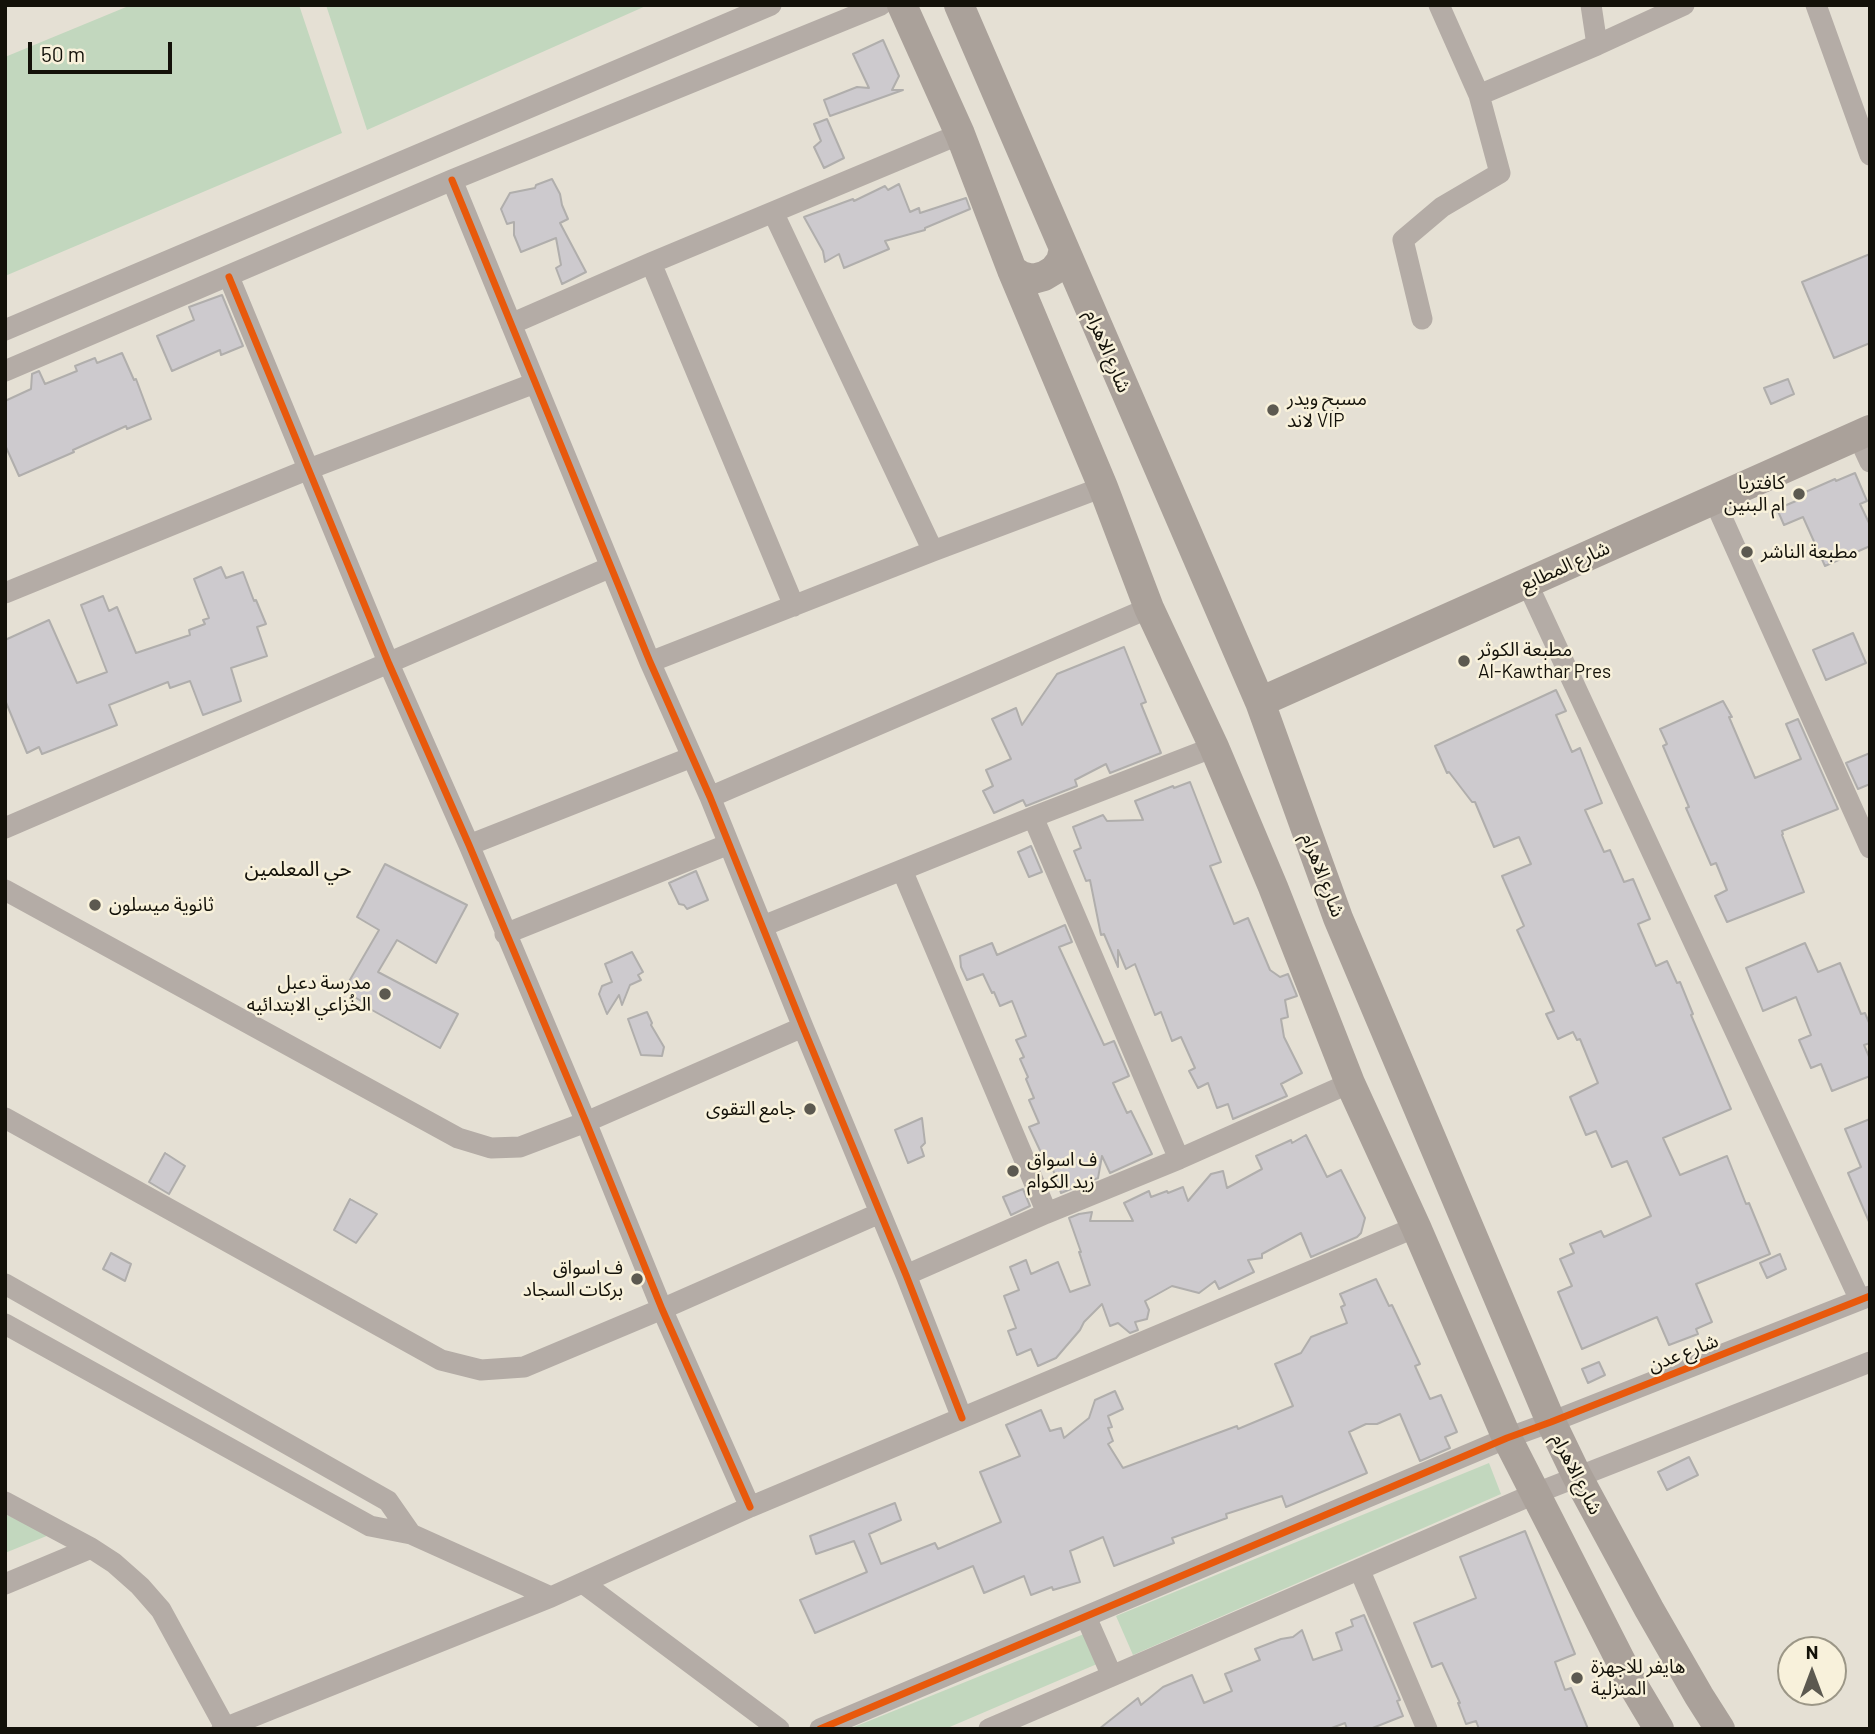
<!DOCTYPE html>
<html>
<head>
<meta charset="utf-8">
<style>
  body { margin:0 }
  #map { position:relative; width:1875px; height:1734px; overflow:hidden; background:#e5e0d4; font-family:Barlow,sans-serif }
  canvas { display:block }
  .frame { position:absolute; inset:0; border:7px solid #131109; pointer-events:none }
  .north { position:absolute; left:1777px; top:1636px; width:70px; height:70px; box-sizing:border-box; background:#f8f1db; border:2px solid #9c9787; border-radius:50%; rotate:0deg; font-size:19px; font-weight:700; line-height:28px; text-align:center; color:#131109 }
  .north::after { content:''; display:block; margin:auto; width:24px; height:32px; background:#5c5950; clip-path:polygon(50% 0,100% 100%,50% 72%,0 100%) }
  .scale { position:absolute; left:28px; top:42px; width:144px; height:32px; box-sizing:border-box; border:4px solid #131109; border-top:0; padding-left:9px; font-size:21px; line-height:24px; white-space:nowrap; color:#131109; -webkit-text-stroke:5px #f8f1db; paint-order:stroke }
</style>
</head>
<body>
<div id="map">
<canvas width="1875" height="1734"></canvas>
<div class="frame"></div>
<div class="north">N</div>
<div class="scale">50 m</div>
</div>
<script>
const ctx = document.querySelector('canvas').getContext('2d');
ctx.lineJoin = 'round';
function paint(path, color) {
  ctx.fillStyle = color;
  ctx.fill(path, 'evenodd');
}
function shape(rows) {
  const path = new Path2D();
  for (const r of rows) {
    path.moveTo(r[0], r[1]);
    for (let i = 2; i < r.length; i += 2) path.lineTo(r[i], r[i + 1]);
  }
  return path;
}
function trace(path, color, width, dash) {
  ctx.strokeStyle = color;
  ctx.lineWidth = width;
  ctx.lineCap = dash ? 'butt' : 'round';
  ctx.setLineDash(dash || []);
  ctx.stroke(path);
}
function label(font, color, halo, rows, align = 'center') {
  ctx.font = font + ' Barlow,"Noto Sans Arabic",sans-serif';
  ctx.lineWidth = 5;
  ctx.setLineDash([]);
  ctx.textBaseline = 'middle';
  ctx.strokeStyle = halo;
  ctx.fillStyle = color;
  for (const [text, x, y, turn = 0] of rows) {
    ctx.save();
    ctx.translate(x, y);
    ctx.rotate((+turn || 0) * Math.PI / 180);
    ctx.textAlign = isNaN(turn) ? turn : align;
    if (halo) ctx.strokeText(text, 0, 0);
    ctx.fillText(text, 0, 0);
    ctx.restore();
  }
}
paint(shape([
  [131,5,299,5,342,133,5,276,5,57],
  [326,5,648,5,367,130],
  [1489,1463,1501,1494,1133,1655,1116,1616],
  [5,1514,49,1535,5,1553],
  [1084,1634,1097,1664,945,1729,849,1729]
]), '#c2d7be');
const building = shape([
  [883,40,899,76,892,90,903,90,830,116,824,100,857,87,869,88,853,54,883,40],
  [827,119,844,158,824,168,814,147,821,141,814,124,827,119],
  [552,179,560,194,562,205,568,219,560,223,586,272,562,284,556,268,561,265,556,238,521,252,514,235,514,222,507,224,501,209,510,193,535,188,536,185,552,179],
  [899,184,910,212,919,208,920,213,966,198,970,209,925,228,925,230,885,241,889,249,844,268,839,254,825,262,823,251,804,217,853,199,854,201,885,186,888,190,899,184],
  [1870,254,1870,343,1834,358,1802,282,1870,254],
  [222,295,243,346,221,355,220,350,172,371,157,336,194,320,189,307,222,295],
  [122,353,134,380,136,379,151,419,127,429,126,426,73,450,74,452,19,476,5,445,5,401,31,389,32,374,39,371,45,384,77,371,75,366,95,358,97,363,122,353],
  [1788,379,1794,394,1771,404,1764,388,1788,379],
  [1855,473,1867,501,1860,504,1870,525,1870,546,1825,566,1803,517,1784,525,1777,509,1796,501,1794,497,1835,479,1836,481,1855,473],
  [221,567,226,578,243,572,254,601,256,600,266,624,257,627,267,656,231,668,241,701,203,715,190,681,170,688,168,682,109,705,117,725,42,754,39,747,27,753,5,700,5,640,49,620,77,683,107,672,81,605,103,596,109,611,117,607,136,653,190,635,189,630,205,624,203,620,209,618,194,579,221,567],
  [1853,633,1866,663,1826,680,1813,650,1853,633],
  [1124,647,1146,702,1141,704,1161,753,1110,773,1106,764,1075,780,1077,786,1026,806,1023,800,994,813,983,791,993,786,986,770,1011,759,992,719,1016,708,1022,725,1057,674,1124,647],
  [1556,690,1566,711,1556,715,1572,752,1580,748,1602,803,1585,810,1604,852,1610,850,1624,882,1633,879,1650,919,1638,924,1656,966,1667,961,1677,983,1680,982,1693,1014,1691,1015,1731,1109,1663,1138,1680,1175,1727,1156,1746,1204,1749,1203,1770,1254,1696,1284,1712,1322,1696,1329,1698,1334,1669,1345,1657,1317,1582,1349,1558,1292,1572,1286,1560,1259,1574,1253,1570,1244,1601,1231,1604,1237,1651,1216,1627,1161,1612,1167,1596,1131,1586,1135,1570,1097,1598,1083,1580,1039,1577,1040,1573,1032,1558,1039,1546,1014,1554,1011,1517,930,1524,926,1502,876,1531,864,1519,837,1494,847,1475,802,1472,802,1449,772,1447,773,1435,746,1556,690],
  [1723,701,1732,717,1729,717,1755,778,1801,759,1786,724,1798,719,1838,809,1782,831,1783,834,1782,835,1804,892,1727,922,1715,896,1727,890,1716,863,1711,865,1686,808,1689,807,1663,746,1667,744,1660,729,1723,701],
  [1870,753,1870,784,1858,789,1846,763,1870,753],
  [1190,782,1221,862,1210,866,1234,924,1248,918,1270,970,1280,977,1288,974,1297,996,1285,1000,1288,1017,1281,1019,1284,1037,1302,1073,1281,1084,1287,1096,1233,1119,1228,1104,1217,1108,1208,1083,1198,1088,1189,1071,1195,1068,1181,1037,1172,1041,1161,1012,1155,1015,1135,964,1126,969,1118,950,1118,967,1104,934,1101,935,1090,880,1086,881,1074,851,1081,848,1073,827,1103,815,1107,821,1143,820,1135,801,1173,786,1174,788,1190,782],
  [1031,846,1042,872,1029,877,1018,852,1031,846],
  [385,864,467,905,436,963,397,940,378,972,458,1014,440,1048,363,1005,364,1003,344,990,379,930,357,917,385,864],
  [696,871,708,900,687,909,684,905,679,904,669,883,696,871],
  [1065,925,1072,942,1059,947,1104,1045,1114,1041,1129,1076,1113,1083,1127,1113,1131,1111,1152,1154,1110,1173,1102,1156,1098,1178,1061,1193,1051,1164,1050,1165,1047,1158,1044,1159,1029,1127,1039,1123,1029,1100,1034,1098,1026,1079,1028,1077,1020,1059,1024,1057,1016,1040,1026,1036,1012,1001,1000,1006,994,992,992,993,983,974,967,980,961,967,960,956,992,943,997,955,1065,925],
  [1805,943,1818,972,1840,963,1861,1014,1865,1013,1870,1025,1870,1043,1864,1045,1870,1059,1870,1076,1832,1091,1821,1064,1811,1068,1799,1040,1811,1035,1796,997,1763,1011,1746,968,1805,943],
  [632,952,643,972,638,975,641,980,630,985,622,1005,619,995,607,1014,599,994,602,986,612,982,605,964,632,952],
  [647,1012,652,1023,651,1025,664,1047,662,1056,641,1055,628,1019,647,1012],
  [922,1118,925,1143,921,1147,924,1156,908,1163,895,1130,922,1118],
  [1870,1119,1870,1224,1848,1173,1861,1167,1845,1129,1870,1119],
  [1306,1135,1327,1177,1341,1170,1365,1218,1361,1233,1357,1237,1311,1257,1301,1233,1262,1254,1262,1258,1248,1260,1254,1272,1219,1289,1215,1281,1199,1293,1172,1286,1145,1301,1149,1310,1147,1319,1135,1322,1138,1330,1130,1333,1118,1323,1110,1326,1102,1304,1084,1322,1080,1330,1056,1358,1038,1366,1031,1349,1017,1355,1008,1331,1016,1328,1004,1296,1019,1290,1010,1267,1026,1260,1031,1274,1058,1262,1070,1292,1090,1285,1079,1252,1081,1252,1069,1218,1079,1214,1092,1212,1090,1221,1133,1221,1124,1203,1149,1191,1151,1197,1167,1191,1168,1193,1183,1187,1188,1201,1211,1174,1223,1171,1227,1188,1262,1169,1256,1156,1291,1140,1292,1143,1306,1135],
  [165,1153,185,1166,169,1194,149,1182,165,1153],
  [1023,1189,1030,1206,1011,1215,1003,1197,1023,1189],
  [350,1199,377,1214,356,1243,334,1230,350,1199],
  [111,1253,131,1264,125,1281,103,1269,111,1253],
  [1780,1254,1786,1269,1767,1278,1760,1263,1780,1254],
  [1376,1279,1389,1306,1392,1305,1420,1364,1415,1366,1430,1399,1441,1395,1457,1432,1445,1437,1450,1448,1420,1461,1400,1414,1377,1424,1366,1424,1349,1432,1367,1473,1286,1507,1282,1496,1226,1514,1227,1518,1172,1538,1174,1543,1114,1566,1103,1537,1070,1551,1080,1582,1053,1590,1052,1587,1031,1595,1024,1576,984,1593,973,1566,815,1633,800,1600,867,1572,854,1541,816,1554,810,1536,895,1503,901,1520,869,1534,881,1564,935,1543,938,1549,1001,1522,980,1472,1020,1456,1006,1425,1041,1410,1050,1431,1061,1428,1064,1438,1089,1418,1095,1400,1115,1391,1123,1409,1108,1416,1112,1427,1108,1428,1113,1441,1108,1444,1123,1468,1237,1426,1238,1429,1293,1406,1275,1364,1301,1353,1311,1337,1347,1323,1341,1307,1345,1305,1340,1294,1376,1279],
  [1599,1362,1605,1375,1588,1383,1582,1369,1599,1362],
  [1689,1457,1698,1475,1667,1490,1658,1472,1689,1457],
  [1525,1531,1575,1654,1555,1662,1565,1690,1571,1688,1588,1729,1479,1729,1476,1721,1466,1724,1458,1703,1460,1703,1442,1663,1432,1667,1414,1623,1476,1598,1460,1557,1525,1531],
  [1364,1615,1400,1700,1397,1701,1403,1716,1370,1729,1347,1729,1345,1723,1329,1729,1099,1729,1138,1698,1141,1705,1163,1687,1192,1675,1204,1703,1232,1691,1225,1674,1260,1660,1255,1649,1281,1639,1293,1637,1302,1630,1313,1660,1342,1650,1336,1633,1353,1626,1351,1620,1364,1615]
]);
paint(building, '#cdcace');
trace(building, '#b0aeac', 2);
trace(shape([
  [1439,5,1479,95],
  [1591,5,1597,45],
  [1816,5,1870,155],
  [452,180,650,662,710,797,803,1027,906,1275,962,1418],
  [773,212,933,551],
  [651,263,794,606],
  [229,277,389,664,469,845,586,1122,662,1309,750,1507],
  [1422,319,1403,240,1442,207,1500,173,1479,95,1597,45,1684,5],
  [511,324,651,263,960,134],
  [5,330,771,5],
  [5,371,452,180,881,5],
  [1858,436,1870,462],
  [1714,500,1870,848],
  [1527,583,1860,1300],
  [5,593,309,469,535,383],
  [650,662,933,551,1103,487],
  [710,797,1149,608],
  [1033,817,1179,1159],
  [5,828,611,567],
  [469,845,692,757],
  [902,870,1047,1213],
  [5,890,458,1138,491,1148,520,1147,586,1122,803,1027],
  [763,926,1033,817,1214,747],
  [505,934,729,844],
  [5,1118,441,1360,481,1370,524,1367,662,1309,880,1213],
  [906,1275,1047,1213,1179,1159,1350,1083],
  [5,1284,388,1501,411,1534],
  [5,1324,370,1526,411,1534,551,1597],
  [5,1502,91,1548,114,1563,140,1586,161,1610,226,1729],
  [1360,1571,1427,1729],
  [583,1583,779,1729],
  [5,1584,91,1548],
  [1086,1617,1112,1676],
  [222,1729,551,1597,750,1507,1416,1227],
  [820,1729,1507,1438,1551,1422,1870,1296],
  [989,1729,1534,1494,1870,1362]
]), '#b4aca6', 21);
trace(shape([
  [902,5,960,134,1012,270,1103,487,1149,608,1214,747,1273,887,1350,1083,1416,1227,1507,1438,1634,1687,1659,1729],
  [959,5,1260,702,1338,918,1551,1422,1577,1476,1649,1609,1699,1696,1720,1729],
  [1012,270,1021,276,1033,279,1044,276,1054,270,1061,261,1064,249],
  [1260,702,1870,430]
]), '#aaa19a', 30);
trace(shape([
  [452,180,650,662,710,797,803,1027,906,1275,962,1418],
  [229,277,389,664,469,845,586,1122,662,1309,750,1507],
  [820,1729,1507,1438,1551,1422,1870,1296]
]), '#e8590c', 7);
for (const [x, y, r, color] of [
  [1273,410,7,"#5c5950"],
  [1799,494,7,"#5c5950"],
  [1747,552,7,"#5c5950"],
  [1464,661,7,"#5c5950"],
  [95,905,7,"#5c5950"],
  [385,994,7,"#5c5950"],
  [810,1109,7,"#5c5950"],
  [1013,1171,7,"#5c5950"],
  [637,1279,7,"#5c5950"],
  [1577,1678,7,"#5c5950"]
]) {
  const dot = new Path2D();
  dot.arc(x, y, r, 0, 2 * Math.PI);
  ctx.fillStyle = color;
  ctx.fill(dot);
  trace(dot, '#f8f1db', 2.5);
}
label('19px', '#131109', '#f8f1db', [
  ["شارع الاهرام",1108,351,67],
  ["شارع المطابع",1565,566,-24],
  ["شارع الاهرام",1323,875,69],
  ["شارع عدن",1683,1353,-21],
  ["شارع الاهرام",1577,1474,63]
]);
label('19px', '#131109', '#f8f1db', [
  ["مسبح ويدر",1287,399],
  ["لاند VIP",1287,421],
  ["كافتريا",1785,483,"right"],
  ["ام البنين",1785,505,"right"],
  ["مطبعة الناشر",1761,552],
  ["مطبعة الكوثر",1478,650],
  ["Al-Kawthar Pres",1478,672],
  ["ثانوية ميسلون",109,905],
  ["مدرسة دعبل",371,983,"right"],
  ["الخُزاعي الابتدائيه",371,1005,"right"],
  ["جامع التقوى",796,1109,"right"],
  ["ف اسواق",1027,1160],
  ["زيد الكوام",1027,1182],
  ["ف اسواق",623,1268,"right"],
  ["بركات السجاد",623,1290,"right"],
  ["هايفر للاجهزة",1591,1667],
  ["المنزلية",1591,1689]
], 'left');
label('21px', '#131109', '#f8f1db', [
  ["حي المعلمین",298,869]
]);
</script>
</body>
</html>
